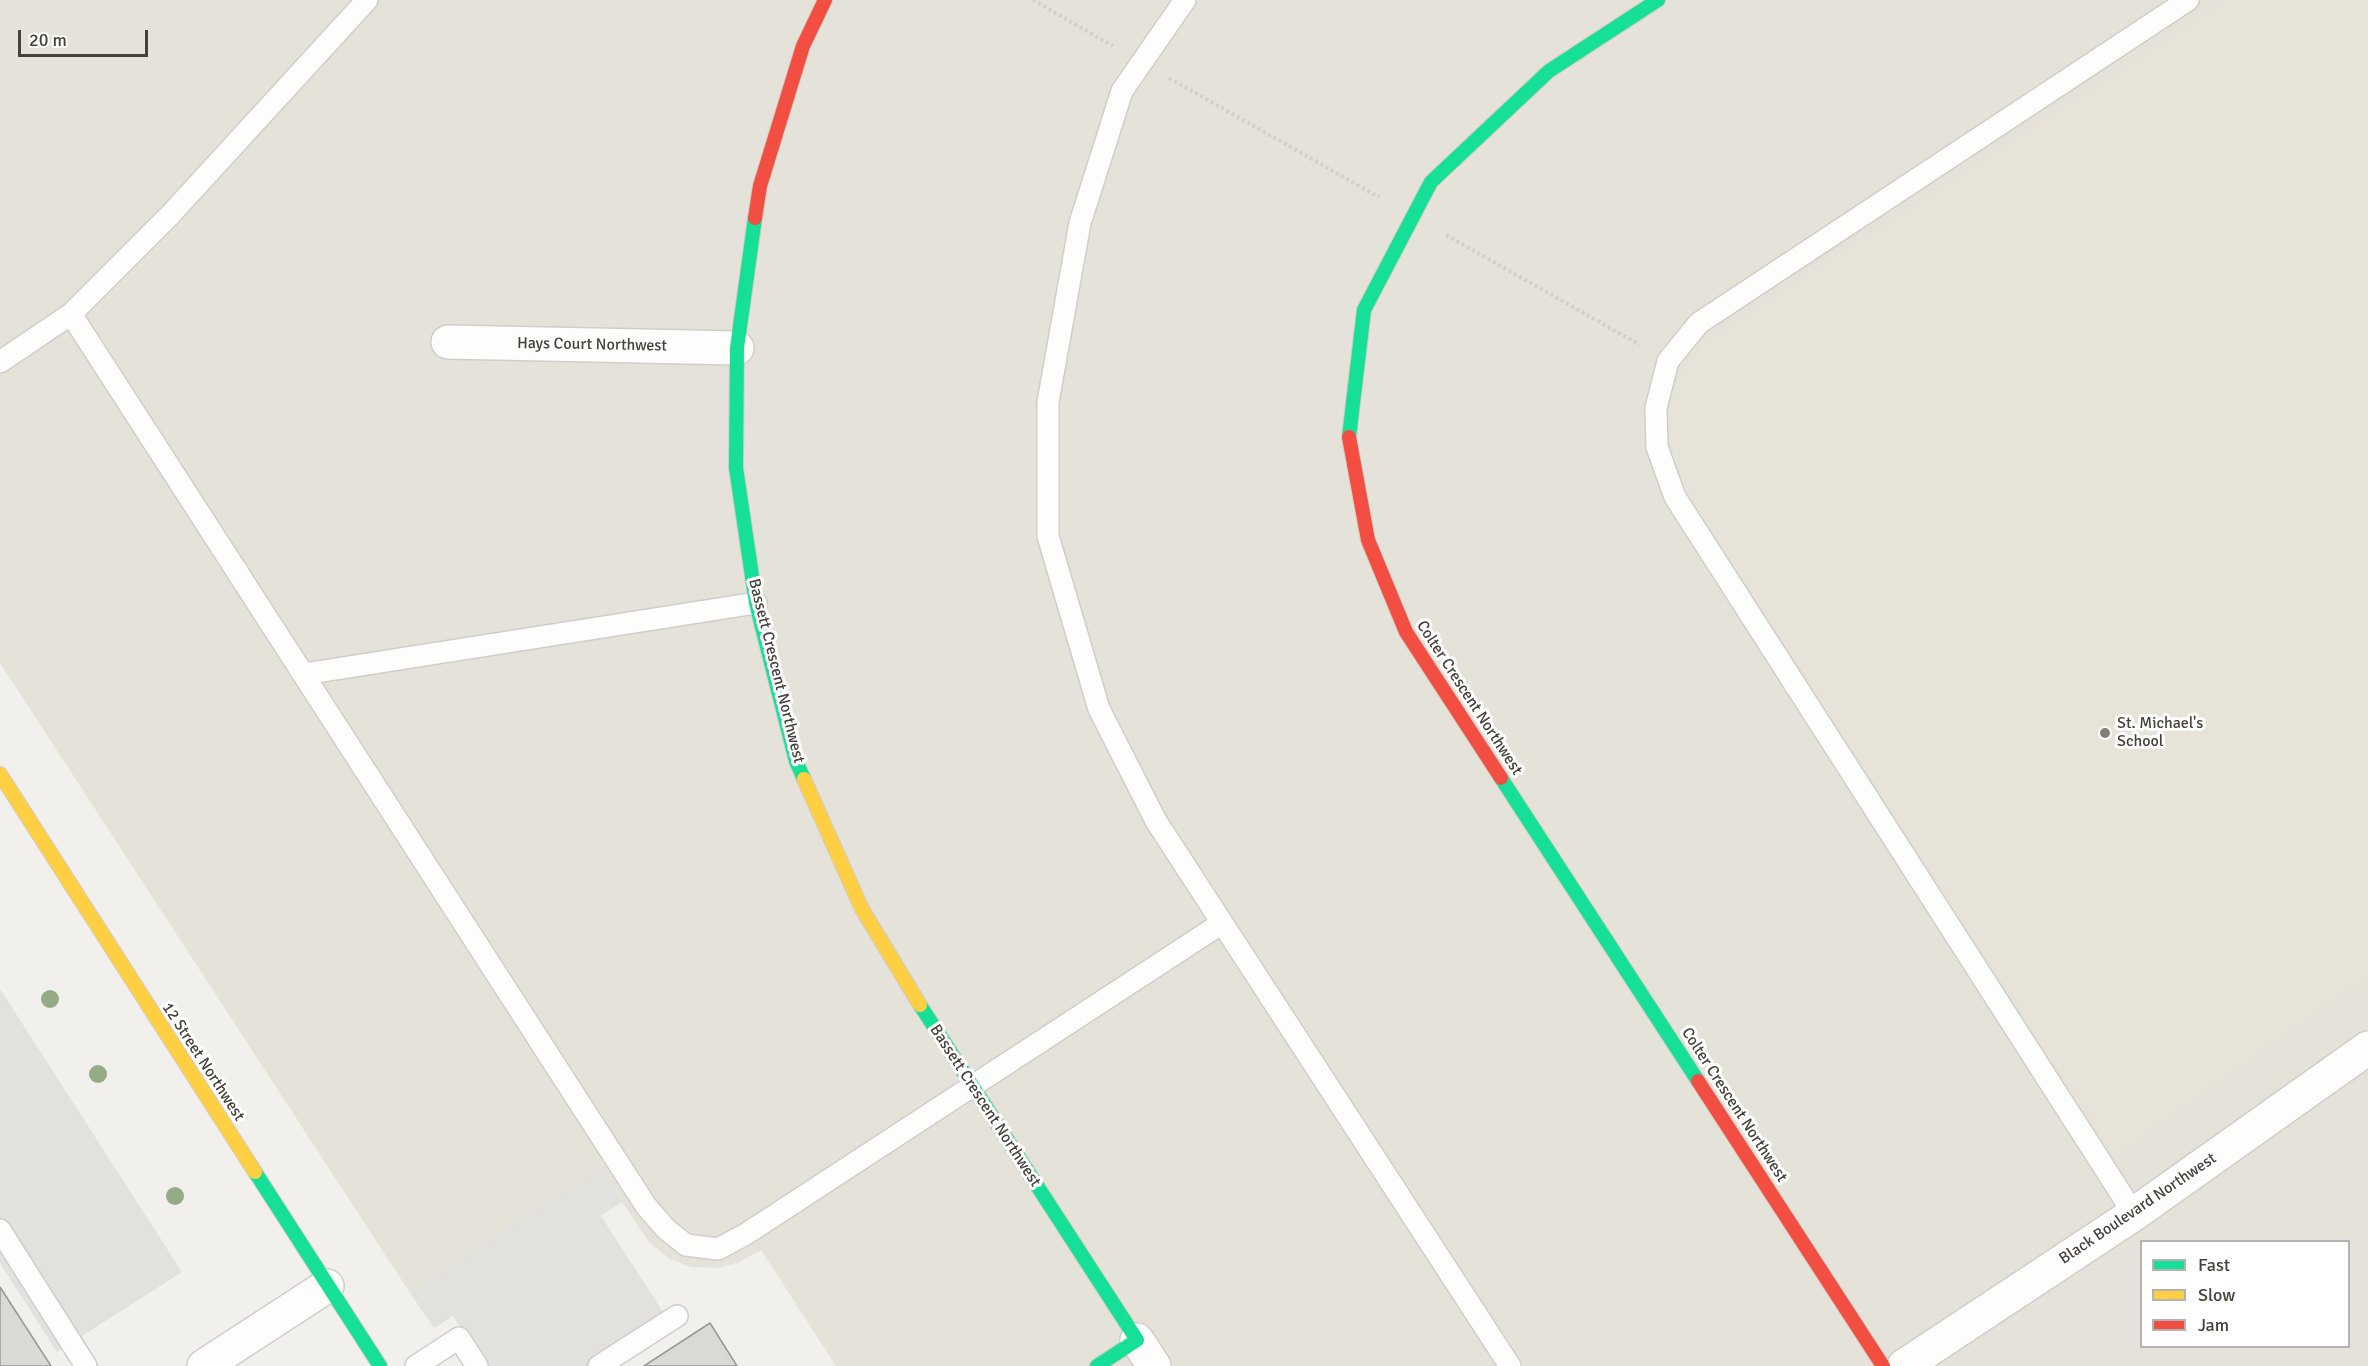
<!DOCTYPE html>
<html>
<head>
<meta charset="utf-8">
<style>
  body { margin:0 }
  #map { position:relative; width:2368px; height:1366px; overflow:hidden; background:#f1f0ec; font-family:Signika,sans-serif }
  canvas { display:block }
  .legend { position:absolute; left:2140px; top:1240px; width:210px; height:108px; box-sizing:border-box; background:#fff; border:2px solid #b5b3b0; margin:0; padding:8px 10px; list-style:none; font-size:18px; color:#464139 }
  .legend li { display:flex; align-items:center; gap:12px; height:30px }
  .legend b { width:30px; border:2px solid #b5b3b0 }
  .scale { position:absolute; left:18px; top:30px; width:130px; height:27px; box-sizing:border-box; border:3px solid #464139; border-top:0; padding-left:8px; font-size:18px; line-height:21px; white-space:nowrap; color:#464139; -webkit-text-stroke:4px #fff; paint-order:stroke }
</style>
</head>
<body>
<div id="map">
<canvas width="2368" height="1366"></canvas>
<ul class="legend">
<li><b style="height:8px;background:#16e098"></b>Fast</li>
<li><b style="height:8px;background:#ffcf43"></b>Slow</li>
<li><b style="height:8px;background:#f24e42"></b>Jam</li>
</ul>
<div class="scale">20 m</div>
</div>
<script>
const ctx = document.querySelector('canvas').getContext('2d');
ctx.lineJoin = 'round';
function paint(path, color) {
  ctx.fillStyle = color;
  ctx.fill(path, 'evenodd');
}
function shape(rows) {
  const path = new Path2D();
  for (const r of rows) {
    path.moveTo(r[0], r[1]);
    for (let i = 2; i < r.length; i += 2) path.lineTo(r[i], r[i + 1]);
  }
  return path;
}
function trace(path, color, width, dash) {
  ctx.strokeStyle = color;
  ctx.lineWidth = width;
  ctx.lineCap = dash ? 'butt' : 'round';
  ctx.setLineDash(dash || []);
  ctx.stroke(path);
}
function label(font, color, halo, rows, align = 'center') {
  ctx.font = font + ' Signika,sans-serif';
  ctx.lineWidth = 6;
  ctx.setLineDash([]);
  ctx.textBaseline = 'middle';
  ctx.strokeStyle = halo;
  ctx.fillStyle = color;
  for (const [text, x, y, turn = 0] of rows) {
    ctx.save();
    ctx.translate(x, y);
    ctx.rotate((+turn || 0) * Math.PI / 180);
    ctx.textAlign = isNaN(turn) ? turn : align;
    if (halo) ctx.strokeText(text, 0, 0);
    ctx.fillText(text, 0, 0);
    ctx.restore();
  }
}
paint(shape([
  [0,0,2368,0,2368,1366,836,1366,761,1250,738,1263,717,1268,691,1267,668,1258,649,1242,600,1169,410,1293,0,663],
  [2142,1242,2348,1242,2348,1346,2142,1346]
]), '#e5e2da');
paint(shape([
  [2228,0,2368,0,2368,975,2115,1157,1685,491,1668,448,1670,408,1682,368,1712,337]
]), '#e7e3d8');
paint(shape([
  [0,989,182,1272,57,1352,0,1263],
  [601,1168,622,1202,601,1216,665,1315,587,1366,485,1366,453,1316,434,1328,410,1293]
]), '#e2e1dd');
const building = shape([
  [0,1287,51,1366,0,1366,0,1287],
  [710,1323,737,1366,644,1366,710,1323],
  [596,1362,599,1366,590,1366,596,1362]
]);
paint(building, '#dbd9d4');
trace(building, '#999894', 1.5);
const lane = shape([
  [1185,0,1122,91,1080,223,1048,402,1048,536,1099,709,1156,821,1510,1366],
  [71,314,646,1206,666,1229,686,1245,718,1249,746,1234,1222,923],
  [0,362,71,314,170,215,367,0],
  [304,674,756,603],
  [2134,1214,1675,497,1657,447,1656,408,1668,361,1699,323,2188,0],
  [0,1230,86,1366],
  [416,1366,459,1338,477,1366],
  [599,1366,677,1316]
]);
const street = shape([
  [448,342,737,348],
  [1137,1340,1154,1366],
  [204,1366,327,1286],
  [1904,1366,2134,1214,2368,1048]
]);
const fast = shape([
  [755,218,737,348,736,468,756,603,796,761,804,779],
  [1349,437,1364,310,1431,182,1549,71,1658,0],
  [1501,778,1698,1081],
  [920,1005,1137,1340,1097,1366],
  [255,1172,380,1366]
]);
const slow = shape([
  [0,774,255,1172],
  [804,779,862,909,920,1005]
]);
const jam = shape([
  [755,218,760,186,803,46,825,0],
  [1349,437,1368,540,1406,632,1501,778],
  [1698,1081,1883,1366]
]);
trace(lane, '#cfceca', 24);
trace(street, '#cfceca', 36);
trace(fast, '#cfcdc4', 16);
trace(slow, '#cfcdc4', 16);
trace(jam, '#cfcdc4', 16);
trace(shape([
  [1033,0,1113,46],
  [1169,78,1379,197],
  [1446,235,1640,345]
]), '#d1d0cb', 4, [3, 3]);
trace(lane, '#fdfdfc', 21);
trace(street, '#fdfdfc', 33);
trace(fast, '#16e098', 14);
trace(slow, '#ffcf43', 14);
trace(jam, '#f24e42', 14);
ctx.fillStyle = '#94ab85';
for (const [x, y] of [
  [50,999],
  [98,1074],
  [175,1196]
]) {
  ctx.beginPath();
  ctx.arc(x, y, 9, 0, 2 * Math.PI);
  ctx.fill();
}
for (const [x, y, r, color] of [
  [2105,733,6,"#827e78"]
]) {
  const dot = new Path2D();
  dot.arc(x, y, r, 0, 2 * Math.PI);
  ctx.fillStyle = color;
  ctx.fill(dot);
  trace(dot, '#fff', 2);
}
label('16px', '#464139', '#fff', [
  ["Hays Court Northwest",592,345,1],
  ["Bassett Crescent Northwest",776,671,76],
  ["Colter Crescent Northwest",1469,698,57],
  ["12 Street Northwest",203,1062,57],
  ["Colter Crescent Northwest",1734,1105,57],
  ["Bassett Crescent Northwest",985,1106,57],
  ["Black Boulevard Northwest",2138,1209,-34]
]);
label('16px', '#464139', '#fff', [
  ["St. Michael's",2117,724],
  ["School",2117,742]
], 'left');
</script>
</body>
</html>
